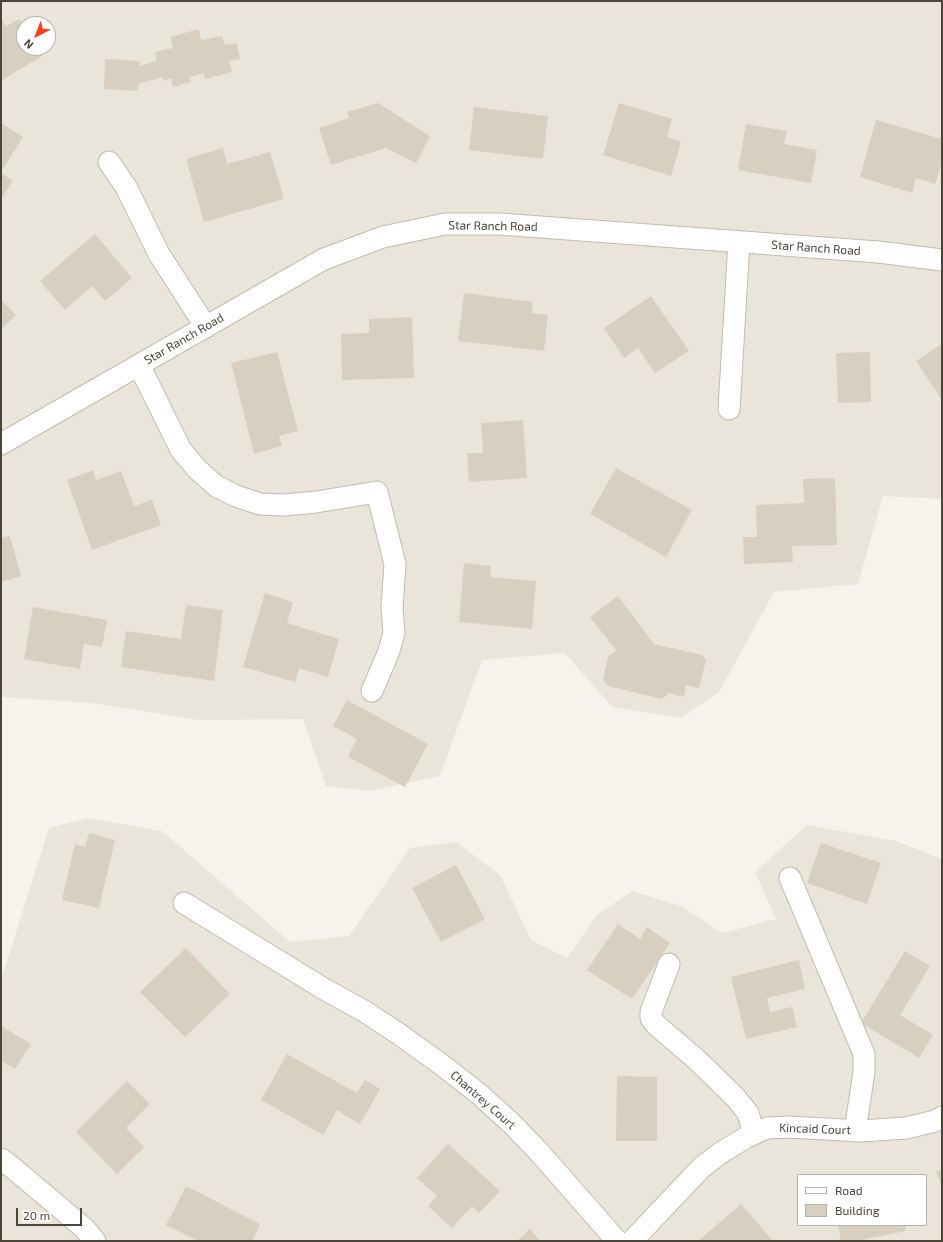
<!DOCTYPE html>
<html>
<head>
<meta charset="utf-8">
<style>
  body { margin:0 }
  #map { position:relative; width:943px; height:1242px; overflow:hidden; background:#f6f3ec; font-family:"Exo 2",sans-serif }
  canvas { display:block }
  .frame { position:absolute; inset:0; border:2px solid #4b4439; pointer-events:none }
  .legend { position:absolute; left:797px; top:1174px; width:130px; height:52px; box-sizing:border-box; background:#fff; border:1px solid #b7b4b0; margin:0; padding:5px 7px; list-style:none; font-size:12px; color:#4b4439 }
  .legend li { display:flex; align-items:center; gap:8px; height:20px }
  .legend b { width:20px; border:1px solid #b7b4b0 }
  .north { position:absolute; left:16px; top:16px; width:40px; height:40px; box-sizing:border-box; background:#fff; border:1px solid #b7b4b0; border-radius:50%; rotate:222deg; font-size:11px; font-weight:700; line-height:16px; text-align:center; color:#4b4439 }
  .north::after { content:''; display:block; margin:auto; width:14px; height:18px; background:#fc3f1d; clip-path:polygon(50% 0,100% 100%,50% 72%,0 100%) }
  .scale { position:absolute; left:16px; top:1208px; width:66px; height:18px; box-sizing:border-box; border:2px solid #4b4439; border-top:0; padding-left:5px; font-size:12px; line-height:14px; white-space:nowrap; color:#4b4439; -webkit-text-stroke:3px #fff; paint-order:stroke }
</style>
</head>
<body>
<div id="map">
<canvas width="943" height="1242"></canvas>
<div class="frame"></div>
<ul class="legend">
<li><b style="height:5px;background:#fff"></b>Road</li>
<li><b style="height:11px;background:#d8cfc1"></b>Building</li>
</ul>
<div class="north">N</div>
<div class="scale">20 m</div>
</div>
<script>
const ctx = document.querySelector('canvas').getContext('2d');
ctx.lineJoin = 'round';
function paint(path, color) {
  ctx.fillStyle = color;
  ctx.fill(path, 'evenodd');
}
function shape(rows) {
  const path = new Path2D();
  for (const r of rows) {
    path.moveTo(r[0], r[1]);
    for (let i = 2; i < r.length; i += 2) path.lineTo(r[i], r[i + 1]);
  }
  return path;
}
function trace(path, color, width, dash) {
  ctx.strokeStyle = color;
  ctx.lineWidth = width;
  ctx.lineCap = dash ? 'butt' : 'round';
  ctx.setLineDash(dash || []);
  ctx.stroke(path);
}
function label(font, color, halo, rows, align = 'center') {
  ctx.font = font + ' "Exo 2",sans-serif';
  ctx.lineWidth = 3;
  ctx.setLineDash([]);
  ctx.textBaseline = 'middle';
  ctx.strokeStyle = halo;
  ctx.fillStyle = color;
  for (const [text, x, y, turn = 0] of rows) {
    ctx.save();
    ctx.translate(x, y);
    ctx.rotate((+turn || 0) * Math.PI / 180);
    ctx.textAlign = isNaN(turn) ? turn : align;
    if (halo) ctx.strokeText(text, 0, 0);
    ctx.fillText(text, 0, 0);
    ctx.restore();
  }
}
paint(shape([
  [1,1,942,1,942,499,883,496,858,584,774,592,719,692,681,718,612,707,565,653,482,660,440,776,370,791,326,786,303,719,199,720,92,703,1,697],
  [24,24,48,24,48,48,24,48],
  [88,818,162,831,290,942,349,936,410,848,456,842,500,875,531,940,567,958,597,915,632,891,681,906,722,933,776,919,755,872,807,825,896,841,942,859,942,1241,1,1241,1,980,49,828],
  [798,1175,926,1175,926,1225,798,1225]
]), '#eae5da');
paint(shape([
  [1,18,6,26,19,19,24,27,24,48,37,48,42,56,1,81],
  [199,29,201,40,222,36,225,45,237,43,240,59,229,61,232,72,205,79,204,73,189,77,191,82,173,87,171,78,163,81,163,77,138,84,138,91,104,89,105,59,140,61,139,66,157,61,155,52,173,48,170,37],
  [378,103,430,136,416,163,386,148,331,165,319,128,349,118,347,112],
  [619,103,672,119,667,137,681,142,671,176,603,155],
  [474,107,548,116,543,159,469,150],
  [876,120,942,139,942,161,935,184,916,178,912,193,860,177],
  [1,123,23,137,1,172],
  [746,124,787,131,784,144,817,150,811,183,738,170],
  [223,148,227,164,270,152,284,199,204,222,186,159],
  [1,173,13,181,1,199],
  [95,234,132,278,105,301,92,286,65,310,40,281],
  [464,293,533,302,532,313,548,315,544,351,458,341],
  [651,296,689,351,655,373,638,348,624,358,604,328],
  [1,300,16,315,1,329],
  [412,317,414,378,342,380,341,334,369,333,369,319],
  [942,344,942,400,916,361],
  [277,352,298,431,279,436,282,446,254,454,231,363],
  [870,352,871,402,838,403,836,353],
  [523,420,527,478,469,482,467,453,483,453,481,423],
  [616,468,692,510,666,557,590,514],
  [93,470,96,480,121,471,134,506,152,500,161,525,92,550,67,480],
  [835,478,837,545,792,546,793,562,744,564,743,537,757,537,756,505,804,503,803,479],
  [10,536,21,576,1,582,1,538],
  [464,563,491,566,490,577,536,581,532,629,459,622],
  [265,593,293,602,287,623,339,639,328,677,299,668,295,682,243,667],
  [618,596,654,644,702,655,706,660,699,688,686,685,684,697,669,693,662,699,608,686,603,680,608,657,616,650,590,617],
  [186,605,223,610,214,681,121,667,126,631,181,639],
  [33,607,107,620,102,647,84,644,80,669,24,659],
  [347,700,428,744,405,787,348,757,357,739,333,726],
  [89,833,115,840,99,908,62,900,75,844,85,847],
  [821,843,881,863,867,904,807,883],
  [456,865,485,919,441,942,412,888],
  [618,924,640,939,647,927,670,943,632,999,587,970],
  [186,948,230,994,185,1037,140,992],
  [905,951,930,966,900,1015,933,1035,919,1058,861,1023],
  [799,960,805,989,767,998,770,1012,792,1007,797,1027,746,1039,731,977],
  [1,1026,31,1044,15,1069,1,1061],
  [287,1054,357,1093,365,1080,380,1089,360,1124,337,1110,323,1135,261,1100],
  [617,1076,657,1077,657,1141,616,1141],
  [127,1081,150,1104,126,1128,144,1147,117,1174,76,1132],
  [448,1144,500,1191,479,1213,472,1206,452,1228,428,1206,437,1196,417,1178],
  [942,1170,942,1187,936,1172],
  [186,1186,260,1224,252,1241,198,1241,166,1225],
  [741,1204,773,1241,698,1241],
  [838,1225,905,1225,906,1231,856,1241,841,1241],
  [530,1229,540,1241,517,1241]
]), '#d8cfc1');
const minor = shape([
  [109,162,126,187,159,254,206,327],
  [139,365,181,450,197,469,216,486,236,496,260,504,284,505,316,502,377,492,395,564,392,608,394,633,389,651,372,691],
  [729,409,739,242],
  [1,444,324,259,383,237,445,224,500,224,878,252,942,260],
  [790,878,864,1054,864,1072,855,1131],
  [184,903,324,989,364,1011,399,1034,442,1065,478,1093,512,1124,539,1152,617,1241],
  [669,964,651,1012,651,1018,656,1025,696,1059,735,1097,748,1113,754,1134],
  [1,1159,13,1168,84,1228,95,1241],
  [632,1241,702,1167,722,1152,747,1137,767,1128,789,1127,861,1131,906,1128,935,1121,942,1117]
]);
trace(minor, '#c2bbae', 23);
trace(minor, '#fff', 21);
label('12px', '#4b4439', '#fff', [
  ["Star Ranch Road",493,226,1],
  ["Star Ranch Road",816,248,4],
  ["Star Ranch Road",184,339,-30],
  ["Chantrey Court",483,1100,41],
  ["Kincaid Court",815,1129,2]
]);
</script>
</body>
</html>
